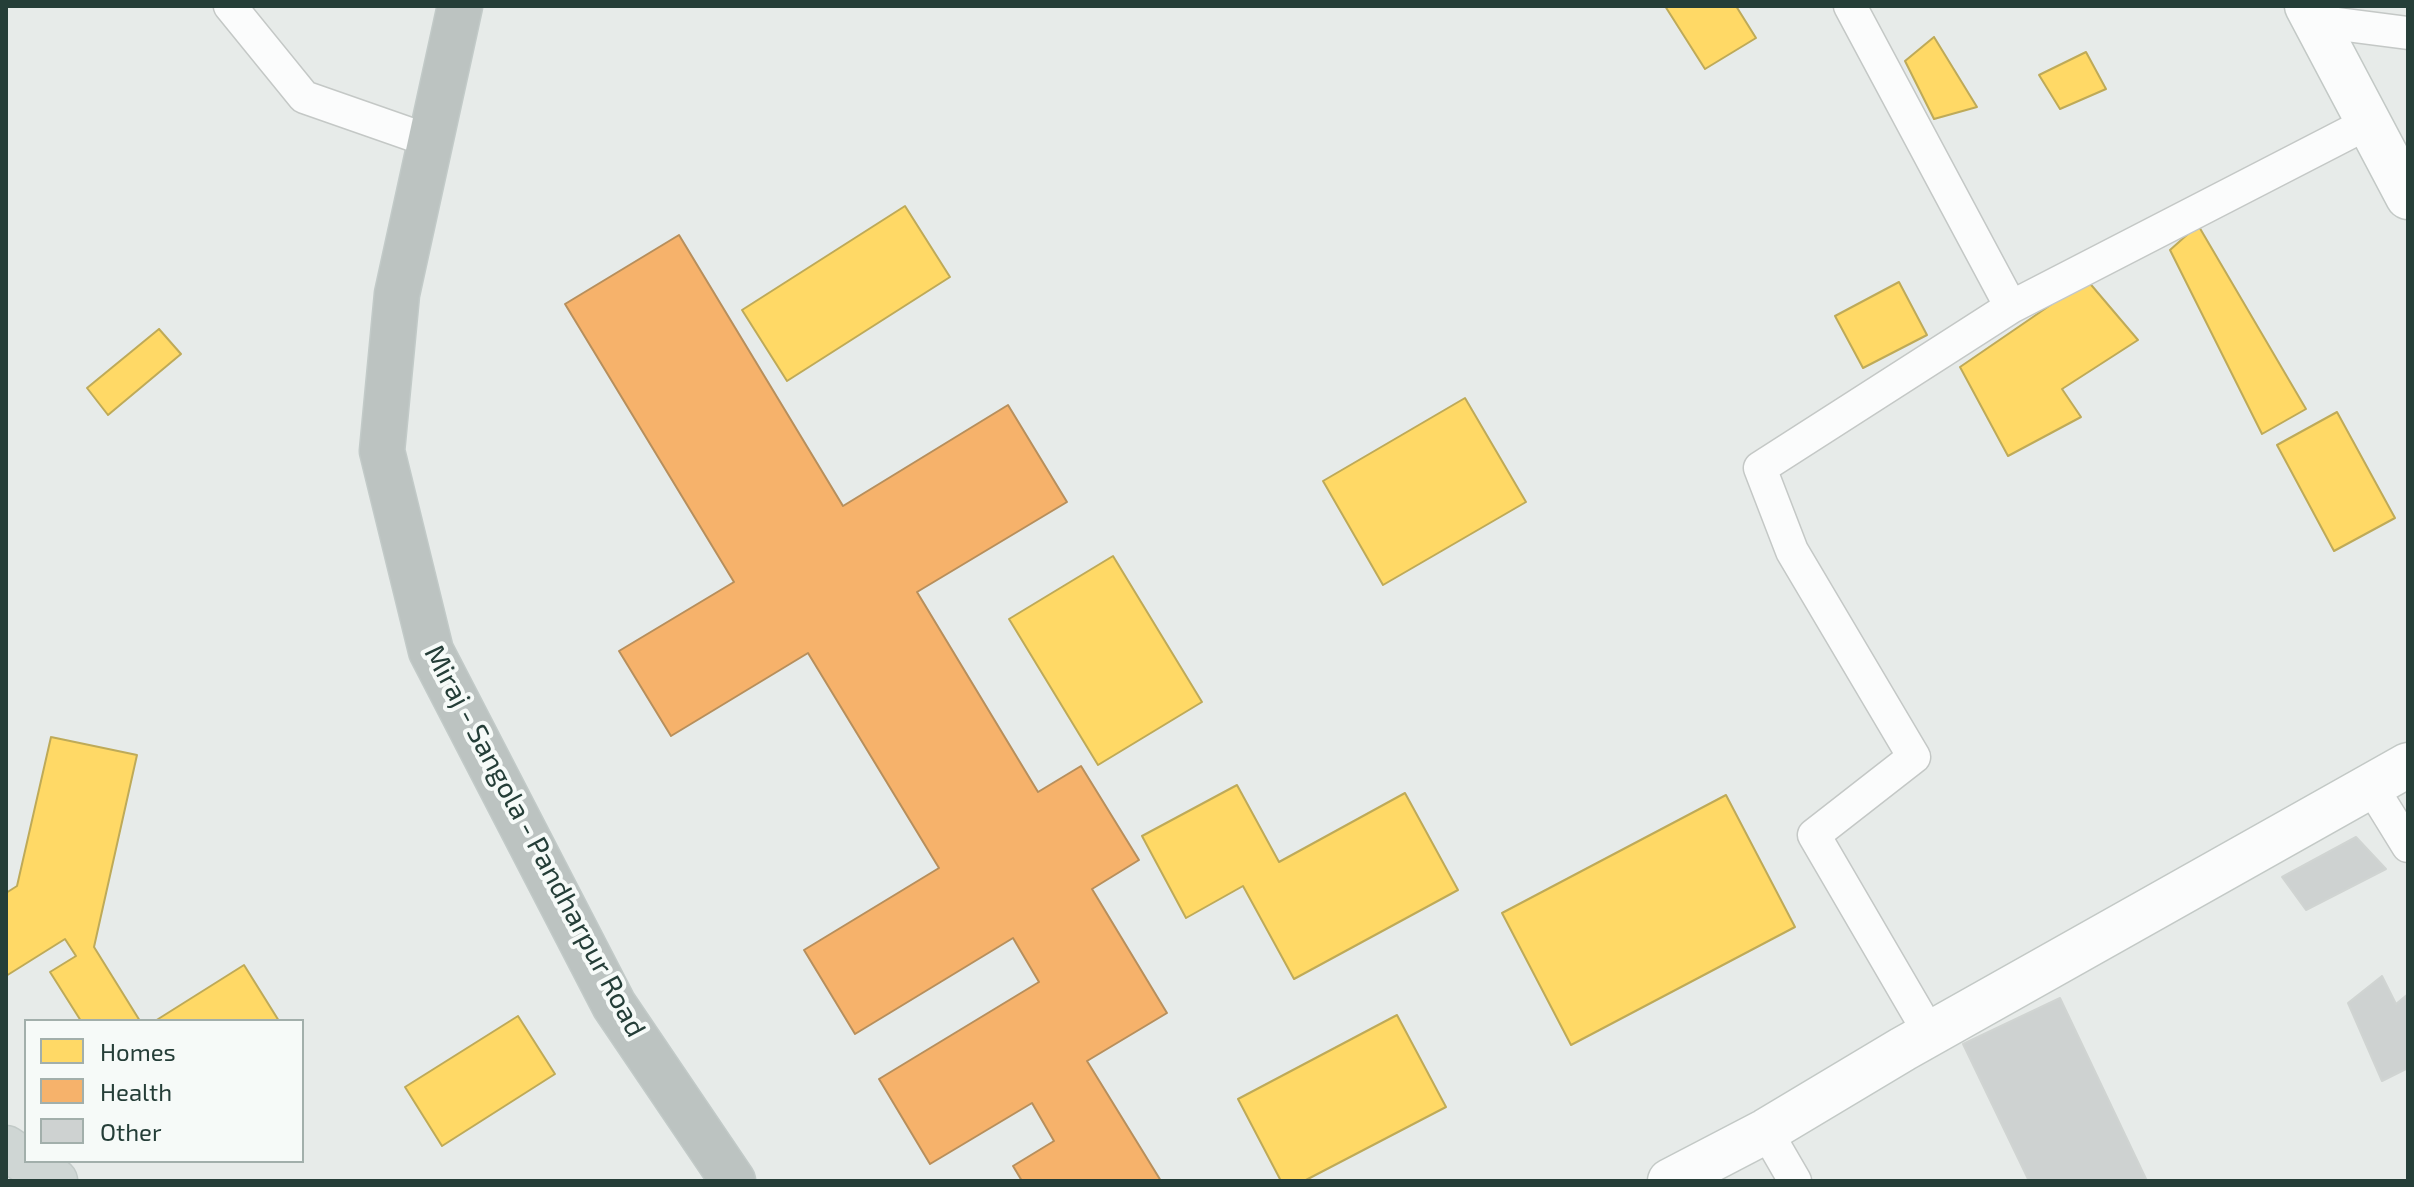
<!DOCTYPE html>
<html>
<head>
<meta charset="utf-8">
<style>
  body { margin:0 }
  #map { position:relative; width:2414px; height:1187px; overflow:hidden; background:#e7ebe9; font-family:"Exo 2",sans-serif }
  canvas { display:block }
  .frame { position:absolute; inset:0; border:8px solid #253e38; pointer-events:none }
  .legend { position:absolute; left:24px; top:1019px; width:280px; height:144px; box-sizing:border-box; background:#f6faf8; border:2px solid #a2afab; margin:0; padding:10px 14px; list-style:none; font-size:24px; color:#253e38 }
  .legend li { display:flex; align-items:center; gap:16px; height:40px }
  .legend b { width:40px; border:2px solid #a2afab }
</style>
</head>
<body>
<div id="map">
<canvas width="2414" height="1187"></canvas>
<div class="frame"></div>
<ul class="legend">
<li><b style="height:22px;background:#ffd966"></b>Homes</li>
<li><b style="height:22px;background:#f6b26b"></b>Health</li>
<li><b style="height:22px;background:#ced2d1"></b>Other</li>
</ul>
</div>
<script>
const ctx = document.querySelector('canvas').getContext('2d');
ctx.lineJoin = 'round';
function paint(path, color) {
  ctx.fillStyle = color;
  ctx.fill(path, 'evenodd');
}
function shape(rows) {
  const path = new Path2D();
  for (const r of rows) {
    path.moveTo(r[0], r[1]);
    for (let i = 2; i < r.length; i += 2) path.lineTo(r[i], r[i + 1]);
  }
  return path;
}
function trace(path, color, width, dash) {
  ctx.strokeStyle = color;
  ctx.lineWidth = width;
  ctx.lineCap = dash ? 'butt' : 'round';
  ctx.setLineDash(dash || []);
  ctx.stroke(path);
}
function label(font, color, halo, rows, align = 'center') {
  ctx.font = font + ' "Exo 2",sans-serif';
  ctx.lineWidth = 8;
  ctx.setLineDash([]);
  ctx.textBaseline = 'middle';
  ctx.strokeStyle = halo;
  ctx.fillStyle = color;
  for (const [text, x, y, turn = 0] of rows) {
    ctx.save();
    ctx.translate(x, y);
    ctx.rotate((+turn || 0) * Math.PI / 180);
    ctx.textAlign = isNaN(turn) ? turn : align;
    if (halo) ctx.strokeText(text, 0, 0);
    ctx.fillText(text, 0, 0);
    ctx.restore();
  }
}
const homes = shape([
  [1665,6,1736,6,1756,38,1705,69,1665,6],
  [1934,37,1977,107,1934,119,1905,61,1934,37],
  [2086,52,2106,89,2060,109,2039,75,2086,52],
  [905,206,950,277,787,381,742,310,905,206],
  [2198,225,2306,409,2262,434,2170,250,2198,225],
  [2087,280,2138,340,2062,389,2081,417,2008,456,1960,367,2087,280],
  [1899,282,1927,335,1863,368,1835,316,1899,282],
  [159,329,181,354,108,415,87,388,159,329],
  [1465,398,1526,502,1383,585,1323,481,1465,398],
  [2337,412,2395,518,2334,551,2277,445,2337,412],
  [1113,556,1202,702,1098,765,1009,619,1113,556],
  [51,737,137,755,94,947,140,1021,81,1021,50,972,76,956,65,939,6,976,6,893,17,886,51,737],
  [1237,785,1279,862,1405,793,1458,890,1294,979,1243,886,1186,918,1142,836,1237,785],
  [1726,795,1795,927,1571,1045,1502,913,1726,795],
  [244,965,279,1021,155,1021,244,965],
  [1397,1015,1446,1107,1304,1181,1281,1181,1238,1099,1397,1015],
  [518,1016,555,1074,442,1146,405,1087,518,1016]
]);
paint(homes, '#ffd966');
trace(homes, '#beaa58', 2);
const health = shape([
  [679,235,843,506,1008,405,1067,502,917,592,1038,792,1081,766,1139,860,1092,889,1167,1013,1087,1061,1161,1181,1022,1181,1013,1166,1054,1141,1032,1103,930,1164,879,1079,1039,982,1013,938,855,1034,804,950,939,868,808,653,671,736,619,651,734,582,565,304,679,235]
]);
paint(health, '#f6b26b');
trace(health, '#b78f5c', 2);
const building = shape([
  [2356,837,2386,869,2306,910,2282,877,2356,837],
  [2382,976,2396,1004,2408,994,2408,1068,2382,1081,2348,1003,2382,976],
  [2060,998,2147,1181,2029,1181,1963,1044,2060,998]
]);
paint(building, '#ced2d1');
trace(building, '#d0d4d2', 2);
const street = shape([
  [230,6,304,97,430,141],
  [1850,6,2011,307],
  [2315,21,2408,33],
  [2371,786,2408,846],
  [1930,1034,1814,835,1914,757,1792,551,1760,468,2011,307,2368,123],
  [1766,1131,1795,1181]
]);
const secondary = shape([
  [2307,6,2408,197],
  [1670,1181,1766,1131,1903,1049,2408,765]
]);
const primary = shape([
  [6,1148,55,1181]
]);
const highway = shape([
  [460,6,397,294,382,451,431,651,614,1005,733,1181]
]);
trace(street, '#c4c8c6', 35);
trace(secondary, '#c3c9c6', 47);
trace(primary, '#c2cac8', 47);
trace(highway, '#c2cac8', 47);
trace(street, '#fbfcfc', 32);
trace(secondary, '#fbfcfc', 44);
trace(primary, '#cfd6d4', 44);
trace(highway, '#bcc3c1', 44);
label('28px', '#253e38', '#f6faf8', [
  ["Miraj - Sangola - Pandharpur Road",535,841,62]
]);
</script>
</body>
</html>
